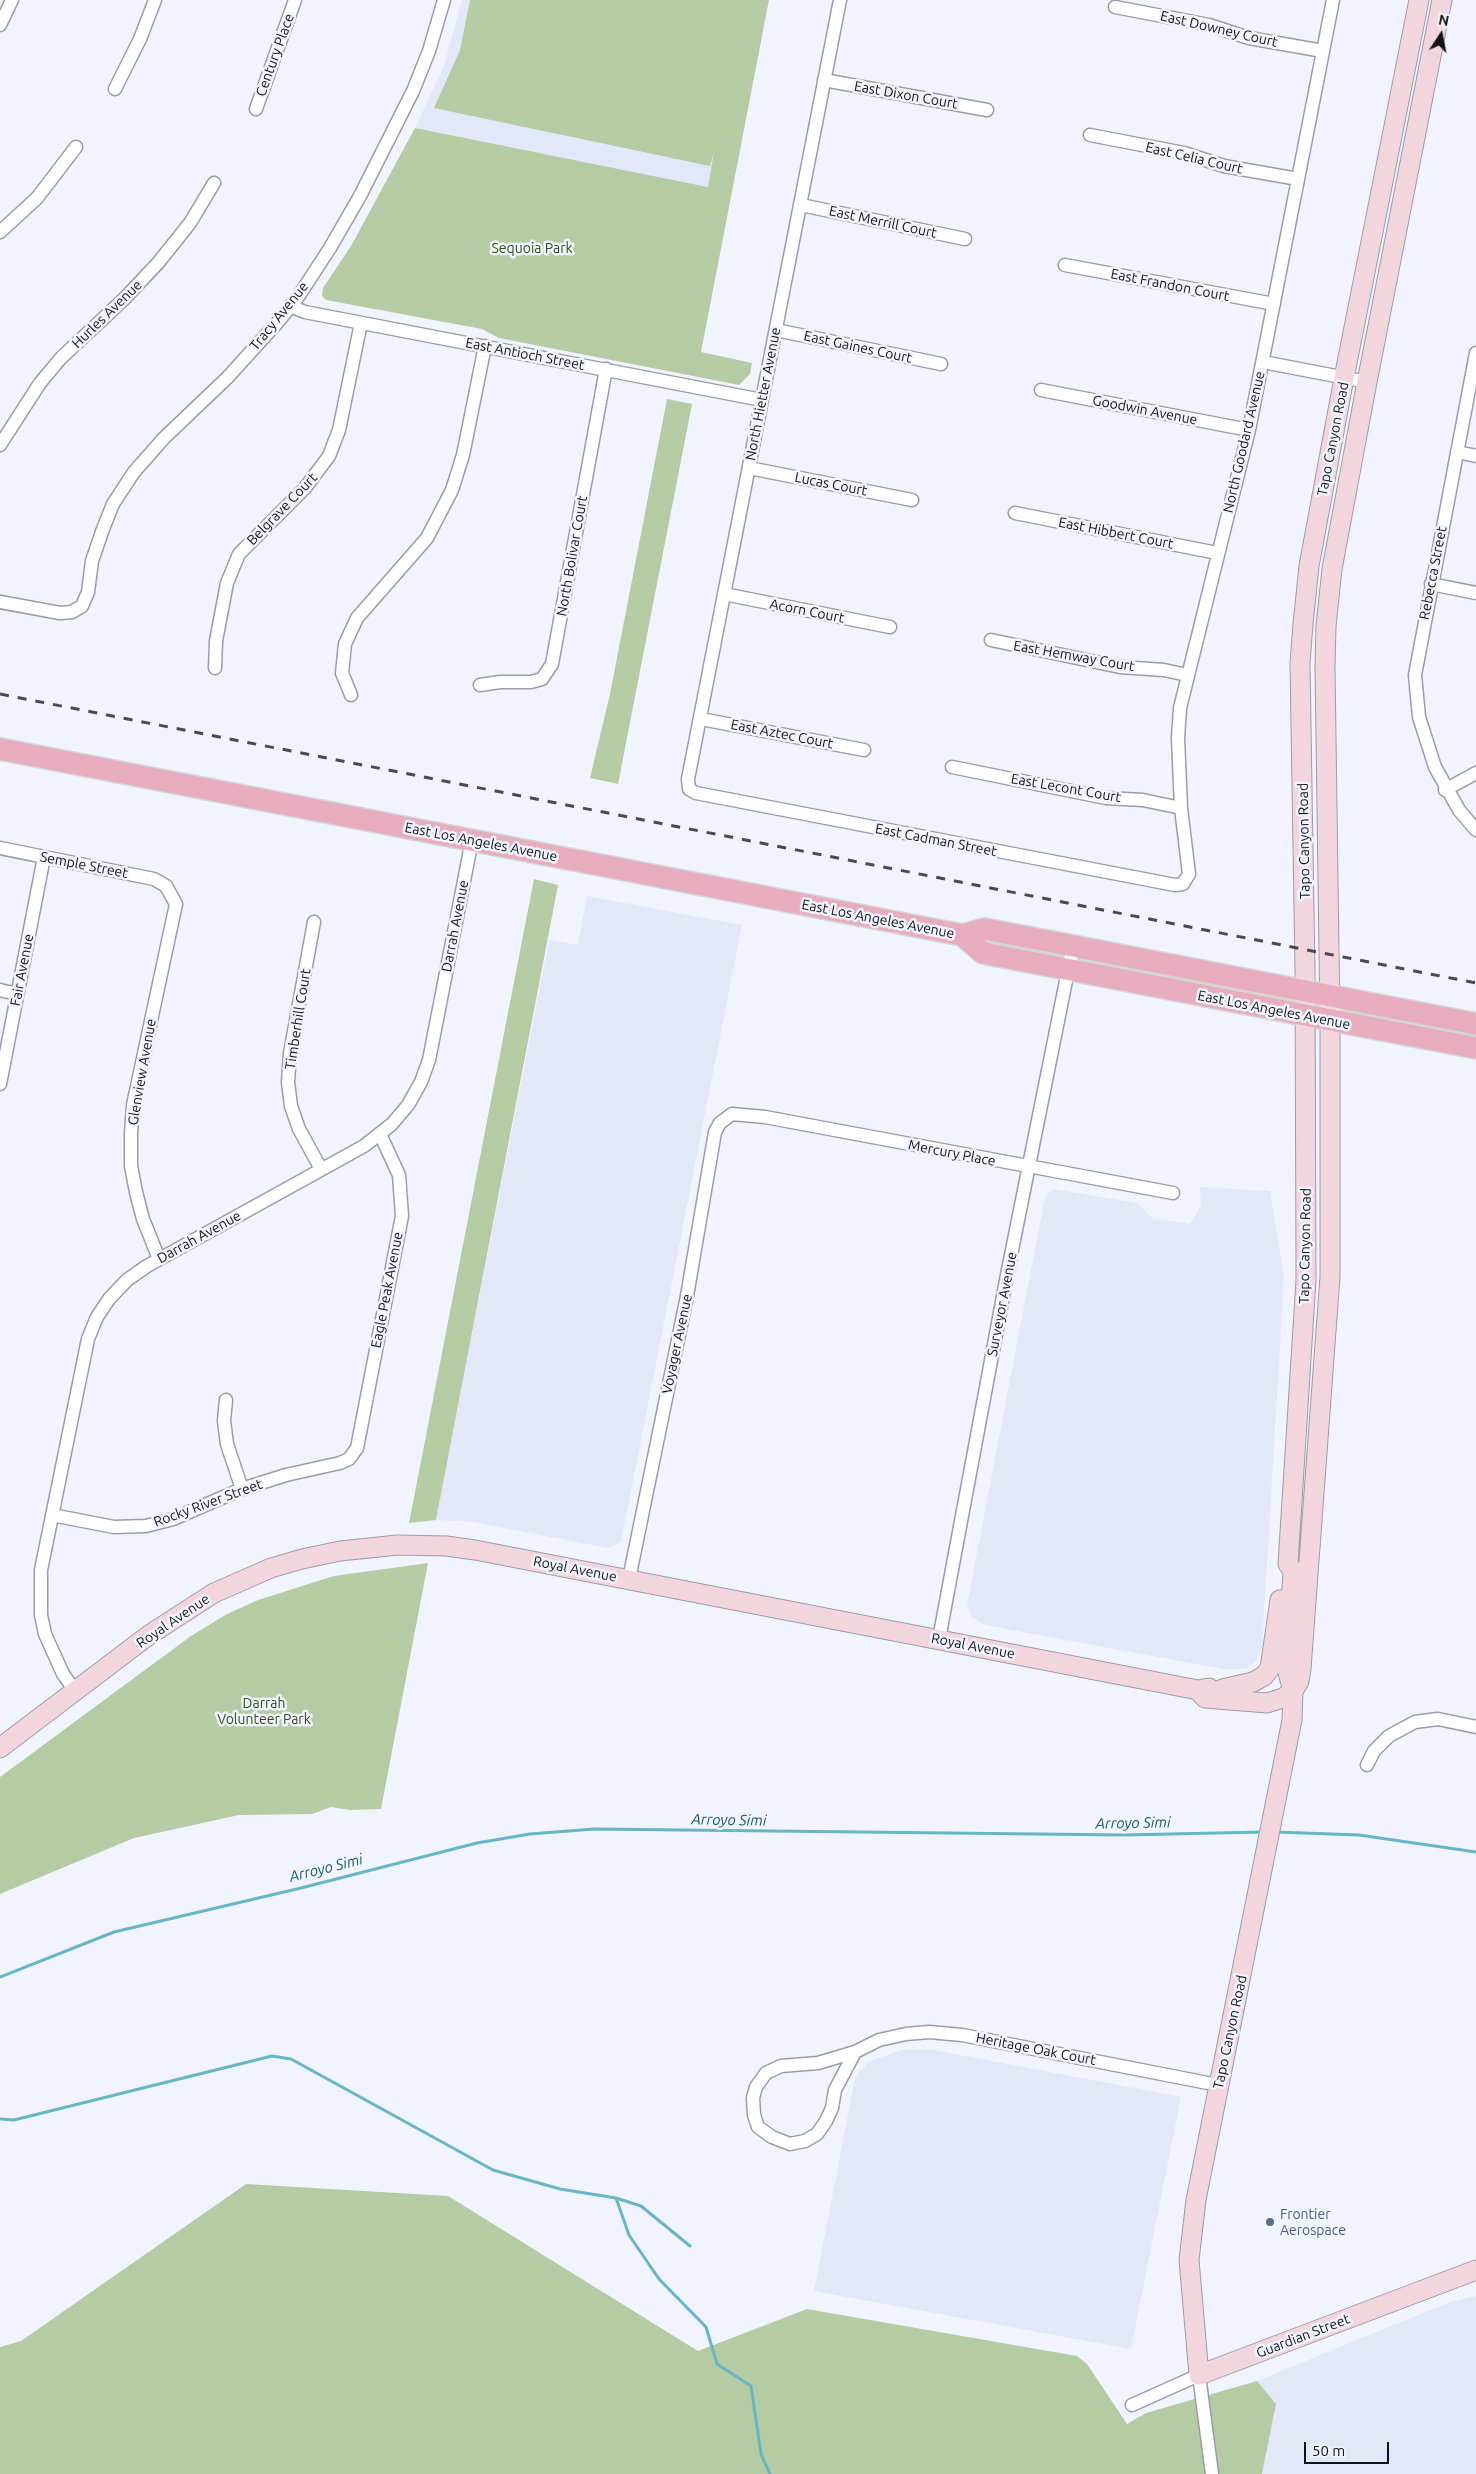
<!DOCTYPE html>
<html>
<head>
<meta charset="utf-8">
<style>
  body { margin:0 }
  #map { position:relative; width:1476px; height:2474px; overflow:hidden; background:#f1f4fe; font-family:Ubuntu,sans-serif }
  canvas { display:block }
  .north { position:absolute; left:1416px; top:10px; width:50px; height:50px; -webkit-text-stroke:4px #f1f4fe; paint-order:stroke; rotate:11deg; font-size:14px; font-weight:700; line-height:20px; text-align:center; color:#111316 }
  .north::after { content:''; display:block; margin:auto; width:18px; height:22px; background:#111316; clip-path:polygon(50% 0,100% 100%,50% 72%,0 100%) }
  .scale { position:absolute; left:1304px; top:2442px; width:85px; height:22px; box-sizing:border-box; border:2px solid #111316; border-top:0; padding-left:6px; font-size:15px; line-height:18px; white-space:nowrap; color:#111316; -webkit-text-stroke:4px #f1f4fe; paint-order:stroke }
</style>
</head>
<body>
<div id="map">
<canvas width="1476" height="2474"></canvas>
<div class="north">N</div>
<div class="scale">50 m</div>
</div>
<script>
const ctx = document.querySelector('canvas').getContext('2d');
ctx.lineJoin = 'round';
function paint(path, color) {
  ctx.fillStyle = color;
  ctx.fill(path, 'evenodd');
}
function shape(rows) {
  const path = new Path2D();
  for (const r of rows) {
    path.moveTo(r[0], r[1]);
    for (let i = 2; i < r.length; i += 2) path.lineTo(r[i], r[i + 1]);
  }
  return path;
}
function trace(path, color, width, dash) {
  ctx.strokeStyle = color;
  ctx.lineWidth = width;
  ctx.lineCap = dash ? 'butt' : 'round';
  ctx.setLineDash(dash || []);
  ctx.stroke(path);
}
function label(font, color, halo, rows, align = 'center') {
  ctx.font = font + ' Ubuntu,sans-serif';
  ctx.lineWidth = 5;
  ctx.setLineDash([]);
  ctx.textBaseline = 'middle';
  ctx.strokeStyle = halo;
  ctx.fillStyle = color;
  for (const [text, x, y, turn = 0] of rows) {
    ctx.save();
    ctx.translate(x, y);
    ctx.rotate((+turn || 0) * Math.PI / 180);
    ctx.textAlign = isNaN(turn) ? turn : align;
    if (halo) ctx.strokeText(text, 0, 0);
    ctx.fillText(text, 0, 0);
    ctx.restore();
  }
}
paint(shape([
  [462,0,744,0,708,187,415,128,444,66],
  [587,896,742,925,621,1542,608,1548,473,1522,436,1520,549,940,578,945],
  [1200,1187,1270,1191,1284,1278,1262,1647,1256,1661,1246,1669,1223,1669,985,1625,972,1617,967,1605,1045,1197,1053,1189,1137,1203,1152,1218,1190,1224,1201,1206],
  [901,2050,934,2050,1181,2097,1131,2349,814,2291,855,2078,868,2062],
  [1476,2296,1476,2474,1262,2474,1276,2404,1257,2381,1450,2302]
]), '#e2e8f8');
paint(shape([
  [470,0,769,0,701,352,752,363,750,374,739,385,499,338,482,329,326,300,322,296,323,288,351,246,415,128,708,187,714,152,710,166,434,108,460,50],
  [667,399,692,404,618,784,590,778,610,694],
  [534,879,558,885,436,1520,409,1523],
  [428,1563,381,1809,350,1810,331,1807,312,1814,239,1815,134,1838,0,1894,0,1777,191,1636,227,1614,258,1600,334,1576],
  [246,2184,448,2196,698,2351,807,2309,1077,2356,1087,2364,1127,2424,1146,2413,1257,2381,1276,2404,1262,2474,0,2474,0,2347,21,2341]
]), '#b5cba3');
trace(shape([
  [1275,1832,1359,1835,1476,1852],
  [0,1977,114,1932,301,1888,477,1843,530,1834,594,1829,1124,1835,1264,1832],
  [0,2119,14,2120,272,2056,291,2059,493,2170,560,2189,616,2198,641,2206,690,2246],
  [616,2198,629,2235,659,2279,706,2327,717,2364,751,2386,761,2454,770,2474]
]), '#66b6c6', 3);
const street = shape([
  [840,0,688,779,689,789,696,793,1175,885,1183,884,1189,874,1181,808,1178,738,1180,708,1249,430,1333,0],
  [1115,7,1209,25,1249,38,1323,51],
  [0,25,12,0],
  [824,80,987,110],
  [115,89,140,39,155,0],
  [256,109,295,0],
  [1090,135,1184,153,1224,166,1298,179],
  [801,205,965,239],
  [0,232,37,198,76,147],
  [1065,265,1274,304],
  [290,306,305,312,762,400],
  [776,330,941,364],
  [1476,353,1415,675,1419,717,1435,767,1459,810,1476,830],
  [1263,362,1367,382],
  [1041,390,1249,430],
  [0,445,40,383,61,358,124,299,158,263,190,223,214,183],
  [1457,452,1476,456],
  [749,468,912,500],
  [1015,513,1217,553],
  [1431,584,1476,593],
  [724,594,890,627],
  [0,602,60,613,72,612,82,606,88,592,92,561,103,529,113,504,134,472,164,438,227,378,277,323,298,297,330,248,360,196,413,91,429,51,444,0],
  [991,640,1120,667,1164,670,1187,675],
  [215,668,216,641,227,583,239,554,305,488,329,456,339,430,361,323],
  [480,685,500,682,531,682,542,679,552,664,606,369],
  [351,695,342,673,345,644,357,618,427,538,452,490,463,455,485,346],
  [701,719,864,750],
  [952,767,1106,798,1143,800,1181,808],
  [1445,790,1476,773],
  [0,848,154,879,166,886,176,904,133,1105,131,1134,131,1166,136,1192,143,1219,159,1259],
  [314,922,290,1053,288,1082,291,1106,299,1129,321,1169],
  [0,990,17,994],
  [0,1084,44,857],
  [226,1400,224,1421,227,1444,242,1489],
  [52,1515,114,1527,146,1526,173,1519,242,1489,286,1475,340,1463,349,1459,357,1448,402,1216,399,1175,380,1134],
  [629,1579,687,1296,715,1132,720,1123,732,1114,765,1117,1173,1193],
  [939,1639,1007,1275,1073,946],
  [76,1692,63,1674,45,1634,41,1615,41,1570,88,1339,97,1317,109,1299,127,1280,147,1266,364,1146,392,1124,408,1105,421,1082,429,1060,472,840],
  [1367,1765,1374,1751,1389,1736,1415,1722,1438,1719,1476,1727],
  [855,2052,835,2090,832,2108,826,2121,817,2134,805,2141,790,2144,772,2137,758,2127,754,2115,753,2098,756,2087,766,2073,781,2066,818,2063,855,2052,879,2040,906,2034,929,2032,962,2035,1218,2085],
  [1132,2405,1199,2375,1212,2474]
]);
const secondary = shape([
  [1419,0,1344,378,1309,566,1303,624,1300,663,1305,970,1306,1280,1288,1564,1293,1571,1287,1669,1293,1691,1292,1720,1196,2200,1189,2260,1199,2375,1476,2270],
  [1222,1689,1253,1682,1264,1676,1270,1668,1280,1600],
  [1198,1690,1205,1698,1267,1703,1283,1698,1293,1691,1299,1681,1301,1669,1330,1277,1330,1021,1325,666,1326,626,1332,569,1367,382,1442,0],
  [0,1748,149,1635,214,1593,271,1568,302,1559,340,1551,398,1545,446,1546,475,1550,1198,1690,1209,1688]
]);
const primary = shape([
  [0,749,962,935,985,929,1476,1024],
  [962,935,983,953,1476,1048]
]);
trace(street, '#9a9da6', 15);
trace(secondary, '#9a9da6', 21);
trace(primary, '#d4d5d5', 24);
trace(street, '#fff', 12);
trace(secondary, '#f3d5de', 19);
trace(primary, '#e7acbd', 21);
trace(shape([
  [0,694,1476,983]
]), '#484a4f', 3, [9, 9]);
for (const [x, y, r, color] of [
  [1270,2222,5,"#5c6f8a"]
]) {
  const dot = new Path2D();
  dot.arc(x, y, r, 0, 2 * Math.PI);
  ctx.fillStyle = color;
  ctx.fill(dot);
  trace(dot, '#f1f4fe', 2);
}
label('14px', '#111316', '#f1f4fe', [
  ["East Downey Court",1219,29,13],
  ["Century Place",275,55,-70],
  ["East Dixon Court",906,95,10],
  ["East Celia Court",1194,158,13],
  ["East Merrill Court",883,222,12],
  ["East Frandon Court",1170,285,11],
  ["Hurles Avenue",107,314,-44],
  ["Tracy Avenue",279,316,-51],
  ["East Gaines Court",858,347,12],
  ["East Antioch Street",525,354,11],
  ["North Hietter Avenue",763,394,-79],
  ["Goodwin Avenue",1145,410,11],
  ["Tapo Canyon Road",1333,439,-79],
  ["North Goodard Avenue",1244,442,-77],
  ["Lucas Court",831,484,11],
  ["Belgrave Court",282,509,-46],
  ["East Hibbert Court",1116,533,11],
  ["North Bolivar Court",572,556,-80],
  ["Rebecca Street",1433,573,-79],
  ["Acorn Court",807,611,11],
  ["East Hemway Court",1074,656,10],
  ["East Aztec Court",782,734,11],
  ["East Lecont Court",1066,788,10],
  ["East Cadman Street",936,840,11],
  ["Tapo Canyon Road",1304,841,-91],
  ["East Los Angeles Avenue",481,842,11],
  ["Semple Street",84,865,11],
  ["East Los Angeles Avenue",878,919,11],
  ["Darrah Avenue",455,926,-79],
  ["Fair Avenue",22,970,-79],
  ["East Los Angeles Avenue",1274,1010,11],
  ["Timberhill Court",298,1019,-81],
  ["Glenview Avenue",142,1072,-80],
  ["Mercury Place",952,1153,11],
  ["Darrah Avenue",199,1237,-29],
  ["Tapo Canyon Road",1305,1246,-89],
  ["Eagle Peak Avenue",387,1290,-79],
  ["Surveyor Avenue",1002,1304,-79],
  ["Voyager Avenue",677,1344,-78],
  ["Rocky River Street",208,1503,-20],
  ["Royal Avenue",575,1569,11],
  ["Royal Avenue",173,1621,-34],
  ["Royal Avenue",973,1646,11],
  ["Tapo Canyon Road",1230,2032,-78],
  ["Heritage Oak Court",1036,2049,11],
  ["Guardian Street",1303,2336,-21]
]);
label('14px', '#314c12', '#f1f4fe', [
  ["Sequoia Park",532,248],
  ["Darrah",264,1703],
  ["Volunteer Park",264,1719]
]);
label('14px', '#4e5e75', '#f1f4fe', [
  ["Frontier",1280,2214],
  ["Aerospace",1280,2230]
], 'left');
label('italic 15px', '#175b66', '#f1f4fe', [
  ["Arroyo Simi",729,1820,1],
  ["Arroyo Simi",1133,1823,-1],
  ["Arroyo Simi",326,1868,-14]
]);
</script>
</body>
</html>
